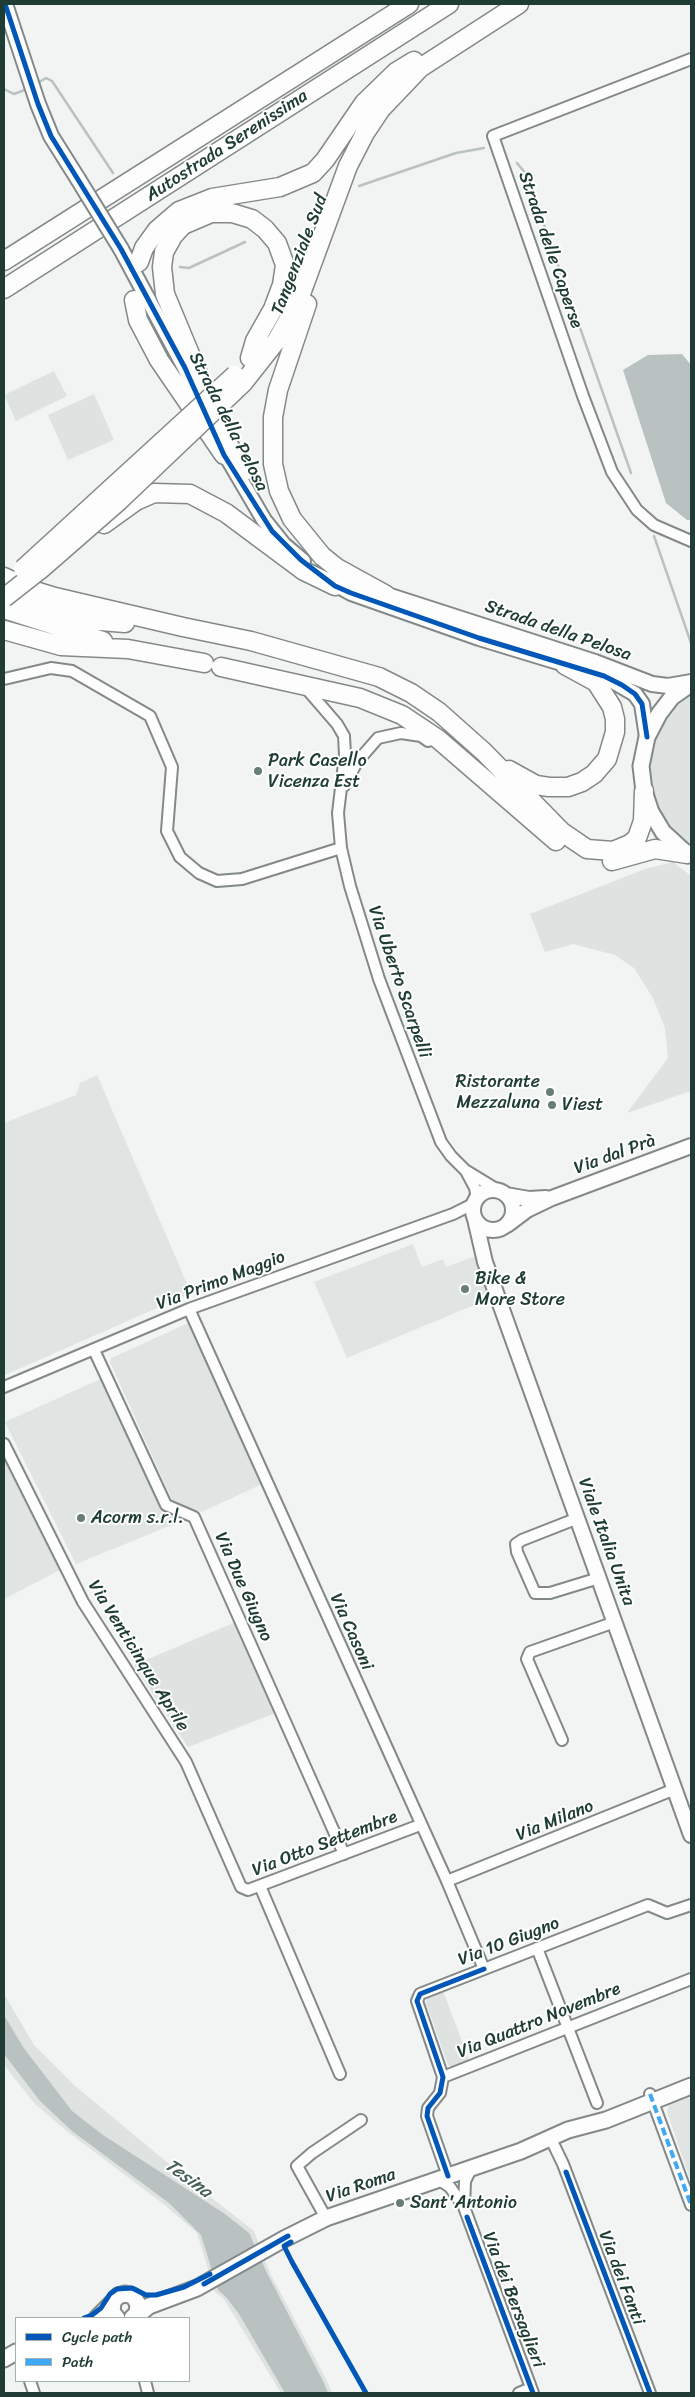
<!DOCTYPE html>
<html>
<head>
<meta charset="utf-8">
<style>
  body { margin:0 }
  #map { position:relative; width:695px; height:2397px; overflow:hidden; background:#f2f3f3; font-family:Sriracha,sans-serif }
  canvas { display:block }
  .frame { position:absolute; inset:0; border:5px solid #1f3d34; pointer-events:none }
  .legend { position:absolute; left:15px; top:2317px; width:175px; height:65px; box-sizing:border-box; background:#fff; border:1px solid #a5b1ae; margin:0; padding:6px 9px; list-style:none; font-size:15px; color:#1f3d34 }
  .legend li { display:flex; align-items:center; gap:10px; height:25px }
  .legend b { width:25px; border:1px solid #a5b1ae }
</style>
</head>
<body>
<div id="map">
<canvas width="695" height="2397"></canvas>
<div class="frame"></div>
<ul class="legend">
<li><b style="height:6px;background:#0057b8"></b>Cycle path</li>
<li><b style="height:6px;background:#3fa9f5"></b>Path</li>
</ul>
</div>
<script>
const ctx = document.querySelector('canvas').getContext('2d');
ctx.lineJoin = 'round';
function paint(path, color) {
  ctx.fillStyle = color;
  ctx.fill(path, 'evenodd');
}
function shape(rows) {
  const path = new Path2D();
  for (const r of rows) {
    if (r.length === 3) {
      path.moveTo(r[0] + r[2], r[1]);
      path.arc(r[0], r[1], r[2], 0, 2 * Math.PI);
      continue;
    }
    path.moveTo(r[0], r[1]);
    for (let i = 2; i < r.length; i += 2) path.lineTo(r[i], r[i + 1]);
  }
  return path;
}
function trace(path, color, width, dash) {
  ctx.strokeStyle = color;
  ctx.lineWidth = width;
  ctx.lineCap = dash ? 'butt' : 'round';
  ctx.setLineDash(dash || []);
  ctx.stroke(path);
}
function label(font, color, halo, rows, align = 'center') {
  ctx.font = font + ' Sriracha,sans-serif';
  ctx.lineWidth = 4;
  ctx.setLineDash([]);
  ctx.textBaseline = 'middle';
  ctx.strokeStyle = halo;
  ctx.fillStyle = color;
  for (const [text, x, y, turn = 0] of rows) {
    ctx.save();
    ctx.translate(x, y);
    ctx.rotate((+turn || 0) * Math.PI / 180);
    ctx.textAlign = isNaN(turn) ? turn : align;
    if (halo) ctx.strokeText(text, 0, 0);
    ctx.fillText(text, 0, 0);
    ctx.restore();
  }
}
paint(shape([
  [97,1075,191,1293,5,1375,4,1123,76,1095,80,1083],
  [413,1244,422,1267,443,1259,446,1267,476,1256,482,1267,491,1298,347,1358,314,1282],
  [193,1321,266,1482,202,1512,173,1502,110,1362,111,1358],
  [105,1377,166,1511,182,1517,179,1522,76,1564,5,1422],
  [4,1450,62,1569,4,1599],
  [691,2094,691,2182,667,2112,670,2102]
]), '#e0e4e3');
paint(shape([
  [54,371,67,396,16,421,4,395],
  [94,394,114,440,68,460,48,415],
  [691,692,691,847,669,827,653,799,648,772,652,743,664,718,684,696],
  [673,862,691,876,691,1091,627,1113,668,1058,665,1028,653,998,634,968,615,955,573,944,545,952,530,914,645,869],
  [238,1621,278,1712,188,1747,134,1665],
  [443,1991,470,2062,454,2069,448,2065,426,2003,428,1997],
  [4,1994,34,2045,74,2085,180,2173,254,2231,270,2273,326,2379,332,2393,281,2393,224,2299,215,2292,197,2233,166,2206,68,2132,35,2104,4,2065]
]), '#dee2e1');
paint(shape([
  [682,354,691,365,691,520,687,520,666,503,623,370,648,355],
  [4,2015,23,2047,72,2111,103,2135,225,2214,249,2233,267,2273,323,2381,328,2393,285,2393,239,2314,226,2297,218,2290,201,2235,169,2203,72,2131,40,2101,4,2054]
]), '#b9c2c0');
trace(shape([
  [36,84,46,78,52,81,113,173],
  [4,89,14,94,27,89],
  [517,163,526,174,631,473],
  [359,186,456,153,484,148],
  [180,267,189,268,245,242],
  [654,536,691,643]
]), '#b9c2c0', 2.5);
const street = shape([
  [691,59,493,136,583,396,612,472,637,510,654,525,691,541],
  [4,679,51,668,72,671,150,716,172,767,167,831,180,857,199,873,217,881,242,879,341,848],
  [305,687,337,724,344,736,345,755,338,813,341,848,350,886,379,979,441,1142,451,1156,465,1170,501,1192],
  [344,786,357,762,378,738,401,733,421,736,428,741],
  [467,1173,475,1188,477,1200],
  [189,1309,447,1881,484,1969],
  [94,1350,166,1505,194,1517,344,1854],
  [4,1387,189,1309,453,1214,475,1203],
  [4,1444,83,1602,186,1762,241,1887,248,1890,420,1825],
  [578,1518,522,1540,516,1544,517,1552,535,1593,550,1593,599,1578],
  [562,1740,527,1659,530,1652,615,1622],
  [447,1881,675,1789],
  [260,1886,340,2074],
  [537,1948,597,2103],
  [443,2077,691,1979],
  [650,2094,691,2205],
  [550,2137,563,2164,650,2393],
  [472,2167,465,2181,464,2207,533,2393],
  [448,2176,427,2116,428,2108,440,2093,443,2077,417,2001,420,1994,648,1905,667,1913,691,1905],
  [438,2179,450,2187,462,2204],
  [326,2218,297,2166,312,2153,361,2120],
  [30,2381,34,2393],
  [145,2381,148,2393],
  [519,2393,531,2388]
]);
const secondary = shape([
  [5,4,38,104,51,136,78,179],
  [121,249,185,368,206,414],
  [210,403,245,473],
  [220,445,264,520,284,545,303,561],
  [328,580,351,593,479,638,604,676,635,694,642,704,647,737],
  [378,592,595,662,652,684,668,686,691,682],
  [493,1210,20],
  [506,1195,529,1199,546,1198],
  [475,1219,485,1262,691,1835],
  [507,1225,527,1210,552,1198,691,1146]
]);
const primary = shape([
  [688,855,663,832,651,812,644,791,641,766,647,737,659,714,672,697,691,684],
  [135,2317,149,2306,197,2288,284,2239,326,2218,521,2151,568,2130,606,2120,691,2086],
  [97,2318,113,2302],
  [117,2318,112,2312,113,2302,118,2296,125,2294,133,2296,138,2304,137,2313,132,2318],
  [4,2359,16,2352]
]);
const highway = shape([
  [4,261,409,4],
  [139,262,144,248,157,230,179,211,212,198,280,187,313,173,325,160,364,103,396,72,414,61],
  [4,289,449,4],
  [134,300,138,320,159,360,224,455],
  [307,304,278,390,273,417,273,464,279,491,292,519,322,556,337,568,386,595],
  [243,383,277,340,298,302,348,166,365,133,381,109,420,68,519,4],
  [212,407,165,294,162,267,164,252,173,236,183,225,211,213,232,213,252,219,265,229,277,243,285,265,282,285,273,309,255,341,250,358],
  [104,524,136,501,154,493,190,494,226,513,304,571,335,586],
  [4,577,29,589,55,597,183,627,251,641,379,677,411,693,439,712,484,752,562,832,587,849,613,851,630,844,637,838,643,821,644,791],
  [4,595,14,601,76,619,125,623],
  [4,609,103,641],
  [4,630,61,646,128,649,204,663],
  [221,667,360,698,402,715,438,739,556,841],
  [509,770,536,785,549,787,568,787,582,782,594,774,607,759,615,732,615,719,612,707,596,682,565,665],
  [612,861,655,849,687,854]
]);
trace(street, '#838988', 14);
trace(secondary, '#838988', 18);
trace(primary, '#838988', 19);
trace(highway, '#838988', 21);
trace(street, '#fdfdfd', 10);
trace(secondary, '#fdfdfd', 14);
trace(primary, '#fdfdfd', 15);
trace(highway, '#fdfdfd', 18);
const secondaryBridge = shape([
  [78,179,121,249]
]);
const highwayBridge = shape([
  [23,569,235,375],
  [4,598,41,569,119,501,243,383]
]);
trace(secondaryBridge, '#838988', 18, []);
trace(highwayBridge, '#838988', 21, []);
trace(secondaryBridge, '#fdfdfd', 14);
trace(highwayBridge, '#fdfdfd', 18);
trace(shape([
  [650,2094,691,2205]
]), '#3fa9f5', 4, [8, 4]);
trace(shape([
  [5,4,38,104,51,136,121,249,185,368,224,455,272,531,301,560,335,586,351,593,479,638,604,676,622,685,635,694,642,704,647,737],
  [566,2172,650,2393],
  [448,2176,427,2116,428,2108,440,2093,443,2077,417,2001,420,1994,484,1969],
  [467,2217,533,2393],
  [291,2242,284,2246,292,2262,366,2393],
  [204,2284,288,2236],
  [84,2318,92,2315,101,2308,110,2294,117,2289,132,2288,146,2295,156,2295,184,2287,210,2274]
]), '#0057b8', 5);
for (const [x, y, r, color] of [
  [258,771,5,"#697d77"],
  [550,1092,5,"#697d77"],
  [552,1105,5,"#697d77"],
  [465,1289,5,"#697d77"],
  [81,1518,5,"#697d77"],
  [400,2203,5,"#697d77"]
]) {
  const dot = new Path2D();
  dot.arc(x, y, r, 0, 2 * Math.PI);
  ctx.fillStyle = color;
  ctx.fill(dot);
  trace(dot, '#fff', 2);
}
label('18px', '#1f3d34', '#fff', [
  ["Autostrada Serenissima",227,146,-33],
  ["Strada delle Caperse",550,250,71],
  ["Tangenziale Sud",300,255,-69],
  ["Strada della Pelosa",228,422,63],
  ["Strada della Pelosa",558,631,19],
  ["Via Uberto Scarpelli",399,982,71],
  ["Via dal Prà",615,1155,-20],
  ["Via Primo Maggio",221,1281,-21],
  ["Viale Italia Unita",606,1542,70],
  ["Via Due Giugno",243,1587,66],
  ["Via Casoni",351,1632,66],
  ["Via Venticinque Aprile",138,1656,58],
  ["Via Milano",555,1821,-22],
  ["Via Otto Settembre",325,1844,-21],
  ["Via 10 Giugno",509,1942,-21],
  ["Via Quattro Novembre",539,2021,-22],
  ["Via Roma",361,2186,-19],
  ["Via dei Fanti",621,2278,69],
  ["Via dei Bersaglieri",513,2300,69]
]);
label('18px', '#1f3d34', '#fff', [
  ["Park Casello",268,761],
  ["Vicenza Est",268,782],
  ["Ristorante",540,1082,"right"],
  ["Mezzaluna",540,1103,"right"],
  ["Viest",562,1105],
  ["Bike &",475,1279],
  ["More Store",475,1300],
  ["Acorm s.r.l.",91,1518],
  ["Sant'Antonio",410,2203]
], 'left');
label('italic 19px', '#465f57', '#fff', [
  ["Tesina",188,2179,36]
]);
</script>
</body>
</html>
